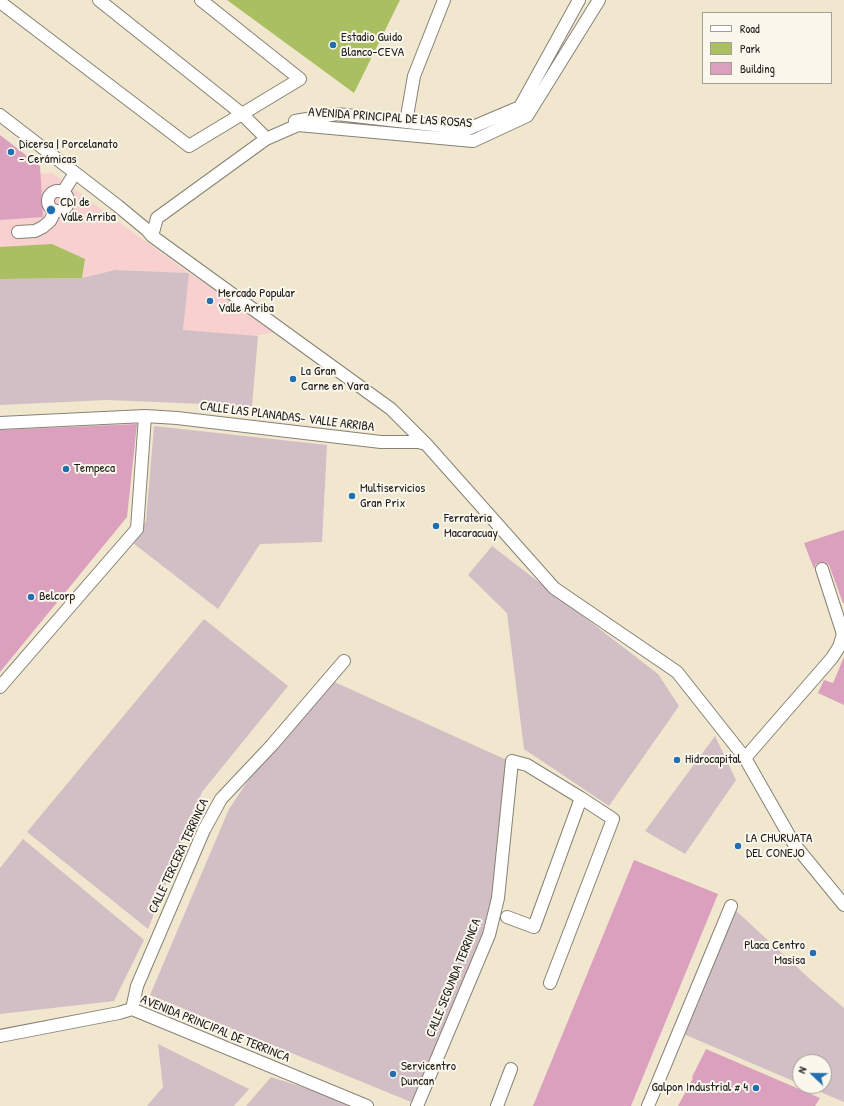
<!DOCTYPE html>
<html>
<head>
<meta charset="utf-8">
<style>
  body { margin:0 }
  #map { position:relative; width:844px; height:1106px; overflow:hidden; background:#f1e7ce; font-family:"Patrick Hand",sans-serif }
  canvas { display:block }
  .legend { position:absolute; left:702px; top:12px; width:130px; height:72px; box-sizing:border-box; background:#fbf7ec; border:1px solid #a29f99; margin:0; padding:5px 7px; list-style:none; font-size:12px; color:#1c1c1c }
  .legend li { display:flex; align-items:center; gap:8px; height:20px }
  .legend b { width:20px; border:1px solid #a29f99 }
  .north { position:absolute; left:792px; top:1054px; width:40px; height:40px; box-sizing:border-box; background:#fbf7ec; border:1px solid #a29f99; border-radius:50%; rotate:292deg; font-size:11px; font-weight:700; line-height:16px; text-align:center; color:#1c1c1c }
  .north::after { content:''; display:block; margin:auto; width:14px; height:18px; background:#1f6fb2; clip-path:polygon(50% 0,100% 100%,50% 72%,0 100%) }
</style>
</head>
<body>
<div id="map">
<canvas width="844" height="1106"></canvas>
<ul class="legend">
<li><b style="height:5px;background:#fff"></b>Road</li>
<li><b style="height:11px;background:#aabe62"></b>Park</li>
<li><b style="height:11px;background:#daa0be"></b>Building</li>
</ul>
<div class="north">N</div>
</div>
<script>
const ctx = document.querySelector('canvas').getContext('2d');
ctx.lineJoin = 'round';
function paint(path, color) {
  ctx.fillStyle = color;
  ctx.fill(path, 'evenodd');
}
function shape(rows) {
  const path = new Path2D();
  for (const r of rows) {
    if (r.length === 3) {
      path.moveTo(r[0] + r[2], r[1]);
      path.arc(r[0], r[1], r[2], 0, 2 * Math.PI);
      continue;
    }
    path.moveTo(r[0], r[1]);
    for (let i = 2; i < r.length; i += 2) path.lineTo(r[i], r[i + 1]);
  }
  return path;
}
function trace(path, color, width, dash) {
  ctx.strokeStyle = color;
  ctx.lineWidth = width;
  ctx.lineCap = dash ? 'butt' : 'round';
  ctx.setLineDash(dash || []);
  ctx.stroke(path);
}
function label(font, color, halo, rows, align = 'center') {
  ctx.font = font + ' "Patrick Hand",sans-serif';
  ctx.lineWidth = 4;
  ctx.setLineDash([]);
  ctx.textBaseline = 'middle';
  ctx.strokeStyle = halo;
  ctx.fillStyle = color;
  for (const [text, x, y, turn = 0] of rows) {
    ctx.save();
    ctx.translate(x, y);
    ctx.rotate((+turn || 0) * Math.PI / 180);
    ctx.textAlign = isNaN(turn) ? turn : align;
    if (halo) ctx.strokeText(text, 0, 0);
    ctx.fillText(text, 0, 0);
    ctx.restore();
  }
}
paint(shape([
  [52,173,189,273,281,331,250,337,183,330,188,273,115,270,82,278,85,259,0,247,0,176]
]), '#f7d0cf');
paint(shape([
  [115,270,189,273,183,330,258,336,252,406,107,400,0,405,0,279,82,278],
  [154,426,327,445,322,542,260,544,218,609,133,543,146,521],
  [492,546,658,674,679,706,609,806,524,749,507,613,468,575],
  [204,619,288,686,202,792,148,929,27,832],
  [330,680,509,761,489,935,411,1102,150,995,229,809,272,745],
  [715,736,736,780,685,854,645,831],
  [23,839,144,940,114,1001,0,1014,0,868],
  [731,906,811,980,844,1008,844,1102,806,1086,824,1086,824,1062,800,1062,800,1084,679,1032],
  [158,1044,249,1089,234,1106,147,1106,163,1087],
  [271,1077,362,1106,246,1106]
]), '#d2bec5');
paint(shape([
  [227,0,400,0,354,93],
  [52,244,85,259,82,278,0,279,0,247]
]), '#aabe62');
paint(shape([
  [0,135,40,166,43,217,0,220],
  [137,424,127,517,0,672,0,430],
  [844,530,844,603,843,603,829,565,824,562,820,562,816,564,814,569,804,543],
  [844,657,844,705,818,693,824,680,833,683],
  [634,860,718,894,631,1106,533,1106],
  [706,1049,820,1098,815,1106,678,1106,693,1078,692,1077]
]), '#daa0be');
const minor = shape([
  [99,0,242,114,263,135],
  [0,2,189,146,300,79,201,0],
  [0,115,118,206,147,230,152,236,391,409,426,444,554,588,677,672,745,758,794,844,844,905],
  [295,121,337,114,468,129,520,107,579,0],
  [406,122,414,76,444,0],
  [58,201,10],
  [63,192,75,173],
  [18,232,35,231,43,227,50,221,55,211],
  [152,236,157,218,266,139,298,125,473,141,527,116,599,0],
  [0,423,145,416,177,418,381,442,418,442,426,444],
  [0,687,137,529,145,416],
  [745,758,832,658,839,647,843,634,822,569],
  [507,917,534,927,581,798],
  [132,1009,137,986,204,830,221,799,272,745,344,661],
  [0,1036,119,1013,132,1009,367,1106],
  [417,1106,489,935,498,898,512,761,527,765,581,798,613,819,550,983],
  [497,1106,511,1069],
  [648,1106,731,906]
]);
trace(minor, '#868275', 14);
trace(minor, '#fff', 12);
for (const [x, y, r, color] of [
  [333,45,4,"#1f6fb2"],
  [11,152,4,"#1f6fb2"],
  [51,210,5,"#1f6fb2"],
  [210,301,4,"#1f6fb2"],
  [293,379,4,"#1f6fb2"],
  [66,469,4,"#1f6fb2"],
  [352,496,4,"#1f6fb2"],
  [436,526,4,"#1f6fb2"],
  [31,597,4,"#1f6fb2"],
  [677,760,4,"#1f6fb2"],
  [738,846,4,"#1f6fb2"],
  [813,953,4,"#1f6fb2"],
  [393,1074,4,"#1f6fb2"],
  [756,1088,4,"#1f6fb2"]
]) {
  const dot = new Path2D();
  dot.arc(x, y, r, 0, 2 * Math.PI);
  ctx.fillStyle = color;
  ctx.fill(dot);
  trace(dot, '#fbf7ec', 1.5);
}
label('13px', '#1c1c1c', '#fbf7ec', [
  ["Estadio Guido",341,38],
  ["Blanco-CEVA",341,53],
  ["Dicersa | Porcelanato",19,145],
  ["- Cerámicas",19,160],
  ["CDI de",60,203],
  ["Valle Arriba",60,218],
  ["Mercado Popular",218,294],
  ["Valle Arriba",218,309],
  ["La Gran",301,372],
  ["Carne en Vara",301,387],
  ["Tempeca",74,469],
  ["Multiservicios",360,489],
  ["Gran Prix",360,504],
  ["Ferrateria",444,519],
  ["Macaracuay",444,534],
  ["Belcorp",39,597],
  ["Hidrocapital",685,760],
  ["LA CHURUATA",746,839],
  ["DEL CONEJO",746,854],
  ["Placa Centro",805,946,"right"],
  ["Masisa",805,961,"right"],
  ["Servicentro",401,1067],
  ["Duncan",401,1082],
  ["Galpon Industrial # 4",748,1088,"right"]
], 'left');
label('13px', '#1c1c1c', '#fbf7ec', [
  ["AVENIDA PRINCIPAL DE LAS ROSAS",390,118,4],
  ["CALLE LAS PLANADAS- VALLE ARRIBA",287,417,7],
  ["CALLE TERCERA TERRINCA",179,856,-65],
  ["CALLE SEGUNDA TERRINCA",454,978,-68],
  ["AVENIDA PRINCIPAL DE TERRINCA",215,1029,22]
]);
</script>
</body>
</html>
